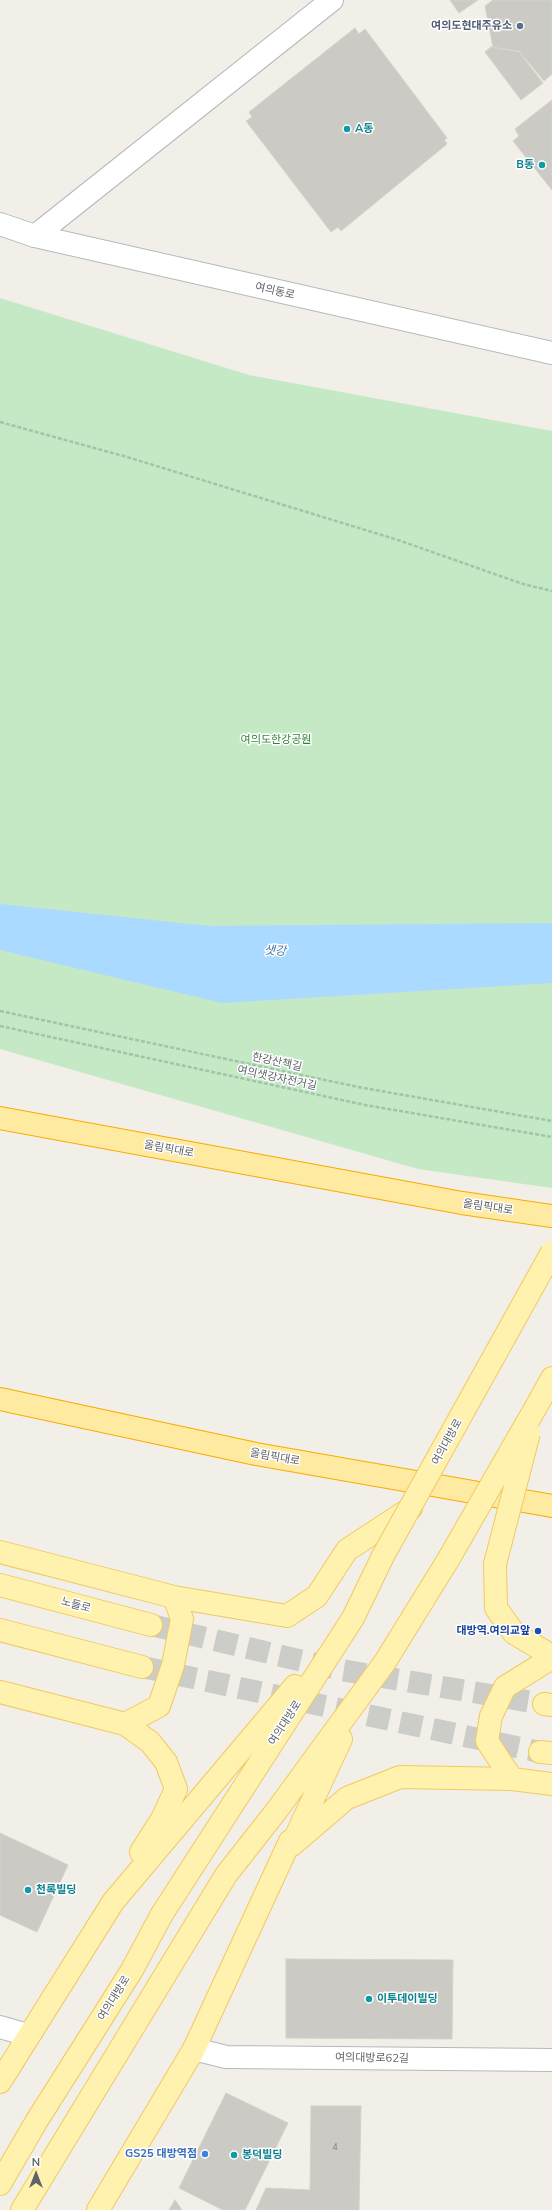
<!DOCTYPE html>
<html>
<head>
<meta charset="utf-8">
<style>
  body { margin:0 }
  #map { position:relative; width:552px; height:2210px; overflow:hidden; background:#f1efe8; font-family:Mulish,sans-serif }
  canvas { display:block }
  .north { position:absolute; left:16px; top:2154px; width:40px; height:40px; -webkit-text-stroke:3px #fff; paint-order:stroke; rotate:0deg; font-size:11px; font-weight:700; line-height:16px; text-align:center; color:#5f6368 }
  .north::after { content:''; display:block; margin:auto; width:14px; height:18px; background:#5f6368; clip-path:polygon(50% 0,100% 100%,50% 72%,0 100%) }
</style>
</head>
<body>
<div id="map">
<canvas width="552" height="2210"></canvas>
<div class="north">N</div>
</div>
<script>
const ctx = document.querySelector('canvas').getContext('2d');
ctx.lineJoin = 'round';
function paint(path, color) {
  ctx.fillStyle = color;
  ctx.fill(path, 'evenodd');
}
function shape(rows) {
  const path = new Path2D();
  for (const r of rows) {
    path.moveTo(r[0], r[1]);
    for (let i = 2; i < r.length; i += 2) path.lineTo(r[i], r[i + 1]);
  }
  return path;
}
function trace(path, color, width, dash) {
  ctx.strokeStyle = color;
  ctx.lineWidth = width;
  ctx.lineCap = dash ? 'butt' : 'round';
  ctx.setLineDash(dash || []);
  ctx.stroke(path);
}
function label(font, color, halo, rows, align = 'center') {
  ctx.font = font + ' Mulish,"Noto Sans KR",sans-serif';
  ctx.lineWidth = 3;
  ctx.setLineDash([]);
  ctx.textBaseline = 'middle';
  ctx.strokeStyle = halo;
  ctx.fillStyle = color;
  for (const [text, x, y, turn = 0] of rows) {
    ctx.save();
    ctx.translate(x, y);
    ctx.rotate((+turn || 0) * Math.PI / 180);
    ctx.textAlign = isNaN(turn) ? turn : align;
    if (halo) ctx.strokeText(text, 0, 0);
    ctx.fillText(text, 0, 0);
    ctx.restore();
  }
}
paint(shape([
  [0,298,249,375,552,431,552,1188,418,1169,0,1049]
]), '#c5e8c5');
paint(shape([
  [0,904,209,926,552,923,552,983,222,1003,0,950]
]), '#aadaff');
const building = shape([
  [450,0,478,0,459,13,450,0],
  [493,0,552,0,552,74,544,81,519,51,493,47,485,6,493,0],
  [355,28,359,34,365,29,447,138,444,140,447,144,341,231,338,227,331,232,246,121,252,117,249,112,355,28],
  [491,47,519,52,543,83,521,100,485,52,491,47],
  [552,100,552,190,513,141,519,136,515,129,552,100],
  [0,1833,68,1865,37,1932,0,1915,0,1833],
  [286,1959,453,1960,452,2039,286,2038,286,1959],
  [226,2093,288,2123,245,2210,223,2210,179,2188,226,2093],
  [311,2106,361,2106,359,2210,256,2210,266,2188,310,2190,311,2106],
  [175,2200,182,2210,169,2210,175,2200]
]);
paint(building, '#cccac5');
trace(building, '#d6d1c6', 1);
trace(shape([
  [151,1625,341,1670,544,1704],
  [142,1667,540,1752]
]), '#ccccc8', 22, [22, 11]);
const minor = shape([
  [35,236,332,0],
  [0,2027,28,2035],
  [194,2049,226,2057,552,2060]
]);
const secondary = shape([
  [0,224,35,236,552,353]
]);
const primary = shape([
  [536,1407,552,1378],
  [0,1552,174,1597,182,1619,173,1665,159,1706,125,1724],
  [495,1564,496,1608,514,1633,552,1656],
  [0,1585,151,1625],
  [174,1597,287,1616,317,1596,347,1550,411,1508],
  [0,1630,142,1667],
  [0,1692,125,1724,150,1742,166,1762,176,1789,162,1819,141,1852],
  [544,1704,552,1705],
  [540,1752,552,1753],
  [512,1779,487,1741,491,1716,505,1687,552,1658],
  [295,1838,341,1739],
  [292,1845,347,1798,400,1777,512,1779,552,1784],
  [0,2082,113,1902,295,1686],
  [0,2184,36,2122,132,1970,162,1914,353,1618,383,1556],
  [22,2210,226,1875,277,1810,385,1662,448,1560],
  [98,2210,194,2049,290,1841,292,1845]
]);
const trunk = shape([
  [0,1118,462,1203,552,1216],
  [0,1399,256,1454,552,1506]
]);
trace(minor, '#b5b8bc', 24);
trace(secondary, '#b6babf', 24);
trace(primary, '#f2c960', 24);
trace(trunk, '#f9ab00', 24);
trace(shape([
  [0,422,127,457,398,540,523,584,552,591],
  [0,1011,358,1087,552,1121],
  [0,1026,365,1105,552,1137]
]), '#9cc7a9', 2.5, [4, 2]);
trace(minor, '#fff', 22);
trace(secondary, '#fff', 22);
trace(primary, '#fff2af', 22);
trace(trunk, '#feeaa1', 22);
const primaryBridge = shape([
  [383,1556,552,1252],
  [448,1560,536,1407],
  [495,1564,529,1433]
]);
trace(primaryBridge, '#f2c960', 24, []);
trace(primaryBridge, '#fff2af', 22);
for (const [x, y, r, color] of [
  [520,26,4,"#5c6f8a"],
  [347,129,4,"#0f9aa8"],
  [542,165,4,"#0f9aa8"],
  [538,1631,4,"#1a4fb4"],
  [28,1890,4,"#0f9aa8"],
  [369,1999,4,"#0f9aa8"],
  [205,2154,4,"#3f7fe0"],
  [234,2155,4,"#0f9aa8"]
]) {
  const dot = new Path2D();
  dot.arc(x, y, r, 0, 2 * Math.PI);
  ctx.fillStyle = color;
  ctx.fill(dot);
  trace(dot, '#fff', 1.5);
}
label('9px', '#7a7d7f', null, [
  ["4",335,2147]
]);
label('bold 11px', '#4e5e75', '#fff', [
  ["여의도현대주유소",512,26]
], 'right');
label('bold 11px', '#0d838f', '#fff', [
  ["A동",355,129],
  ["B동",534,165,"right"],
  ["천록빌딩",36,1890],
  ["이투데이빌딩",377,1999],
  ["봉덕빌딩",242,2155]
], 'left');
label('11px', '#5f6368', '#fff', [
  ["여의동로",275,291,13],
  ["한강산책길",277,1062,12],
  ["여의샛강자전거길",277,1078,12],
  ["올림픽대로",169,1149,10],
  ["올림픽대로",488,1207,8],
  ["여의대방로",447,1442,-61],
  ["올림픽대로",275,1457,10],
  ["노들로",76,1605,15],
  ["여의대방로",285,1723,-57],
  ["여의대방로",114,1998,-58],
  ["여의대방로62길",372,2058,1]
]);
label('11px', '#348238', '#fff', [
  ["여의도한강공원",276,740]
]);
label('bold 11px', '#164399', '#fff', [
  ["대방역.여의교앞",530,1631]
], 'right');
label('bold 11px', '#366cbe', '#fff', [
  ["GS25 대방역점",197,2154]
], 'right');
label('italic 12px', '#4174aa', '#fff', [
  ["샛강",275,951,3]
]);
</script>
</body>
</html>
